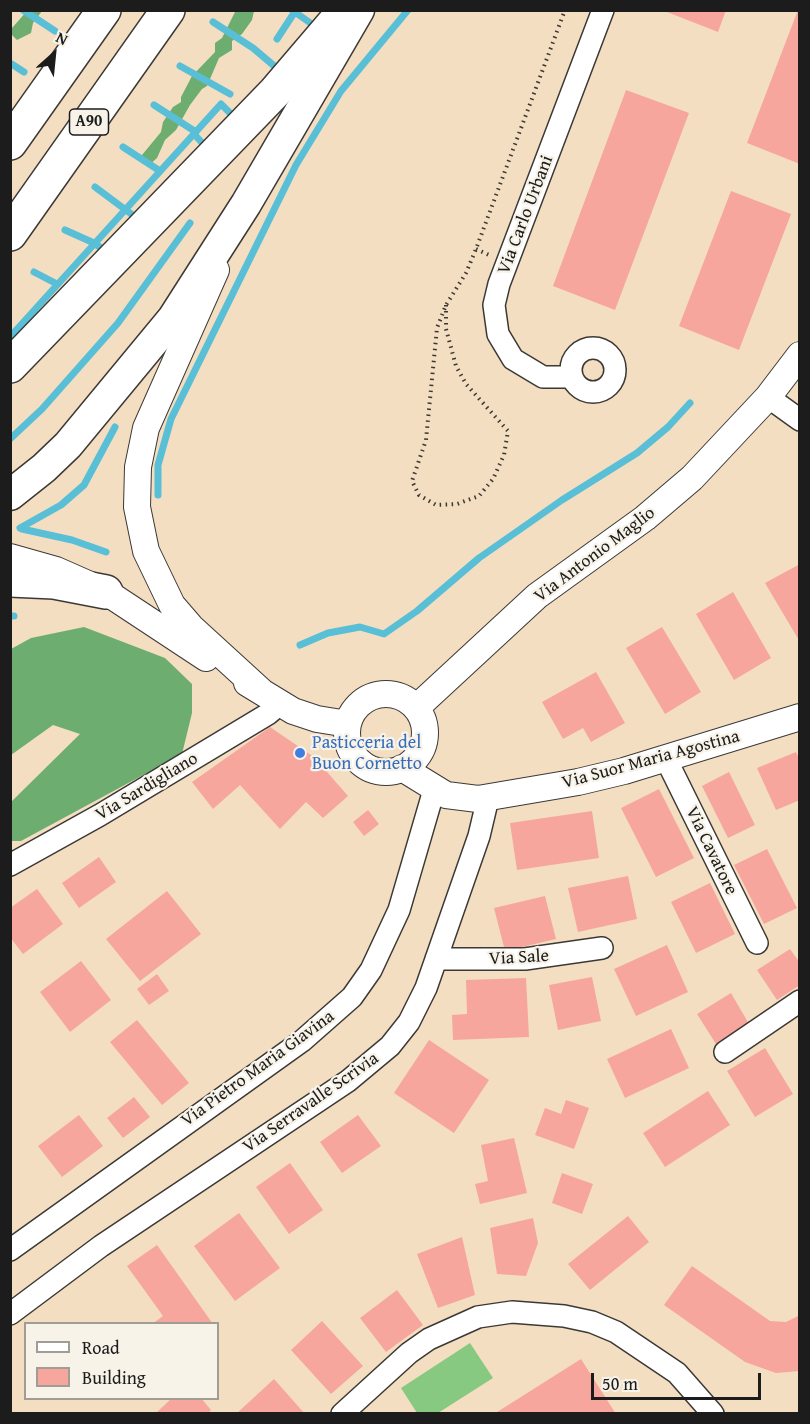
<!DOCTYPE html>
<html>
<head>
<meta charset="utf-8">
<style>
  body { margin:0 }
  #map { position:relative; width:810px; height:1424px; overflow:hidden; background:#f4dec2; font-family:"Gentium Book Plus",serif }
  canvas { display:block }
  .frame { position:absolute; inset:0; border:12px solid #1c1c1c; pointer-events:none }
  .legend { position:absolute; left:24px; top:1322px; width:195px; height:78px; box-sizing:border-box; background:#f7f3e8; border:2px solid #9f9d96; margin:0; padding:8px 10px; list-style:none; font-size:18px; color:#1c1c1c }
  .legend li { display:flex; align-items:center; gap:12px; height:30px }
  .legend b { width:30px; border:2px solid #9f9d96 }
  .north { position:absolute; left:24px; top:24px; width:60px; height:60px; -webkit-text-stroke:4px #f7f3e8; paint-order:stroke; rotate:27deg; font-size:16px; font-weight:700; line-height:24px; text-align:center; color:#1c1c1c }
  .north::after { content:''; display:block; margin:auto; width:21px; height:27px; background:#1c1c1c; clip-path:polygon(50% 0,100% 100%,50% 72%,0 100%) }
  .scale { position:absolute; left:591px; top:1373px; width:170px; height:27px; box-sizing:border-box; border:3px solid #1c1c1c; border-top:0; padding-left:8px; font-size:18px; line-height:21px; white-space:nowrap; color:#1c1c1c; -webkit-text-stroke:4px #f7f3e8; paint-order:stroke }
</style>
</head>
<body>
<div id="map">
<canvas width="810" height="1424"></canvas>
<div class="frame"></div>
<ul class="legend">
<li><b style="height:8px;background:#fff"></b>Road</li>
<li><b style="height:16px;background:#f6a69d"></b>Building</li>
</ul>
<div class="north">N</div>
<div class="scale">50 m</div>
</div>
<script>
const ctx = document.querySelector('canvas').getContext('2d');
ctx.lineJoin = 'round';
function paint(path, color) {
  ctx.fillStyle = color;
  ctx.fill(path, 'evenodd');
}
function shape(rows) {
  const path = new Path2D();
  for (const r of rows) {
    if (r.length === 3) {
      path.moveTo(r[0] + r[2], r[1]);
      path.arc(r[0], r[1], r[2], 0, 2 * Math.PI);
      continue;
    }
    path.moveTo(r[0], r[1]);
    for (let i = 2; i < r.length; i += 2) path.lineTo(r[i], r[i + 1]);
  }
  return path;
}
function trace(path, color, width, dash) {
  ctx.strokeStyle = color;
  ctx.lineWidth = width;
  ctx.lineCap = dash ? 'butt' : 'round';
  ctx.setLineDash(dash || []);
  ctx.stroke(path);
}
function label(font, color, halo, rows, align = 'center') {
  ctx.font = font + ' "Gentium Book Plus",serif';
  ctx.lineWidth = 4.5;
  ctx.setLineDash([]);
  ctx.textBaseline = 'middle';
  ctx.strokeStyle = halo;
  ctx.fillStyle = color;
  for (const [text, x, y, turn = 0] of rows) {
    ctx.save();
    ctx.translate(x, y);
    ctx.rotate((+turn || 0) * Math.PI / 180);
    ctx.textAlign = isNaN(turn) ? turn : align;
    if (halo) ctx.strokeText(text, 0, 0);
    ctx.fillText(text, 0, 0);
    ctx.restore();
  }
}
paint(shape([
  [470,1343,493,1378,438,1413,417,1413,401,1388]
]), '#87c981');
paint(shape([
  [27,11,42,11,33,23,31,33,17,40,12,35,12,28],
  [254,11,252,20,242,34,232,41,232,50,219,58,207,86,202,89,190,105,176,130,165,140,157,158,148,166,142,162,142,155,161,132,163,122,173,107,181,102,181,97,192,76,215,52,215,43,222,38,235,12],
  [84,627,165,658,192,684,192,713,182,754,21,841,11,841,11,802,80,734,53,725,11,755,11,649,31,638]
]), '#6dad6f');
trace(shape([
  [23,10,55,31],
  [292,10,316,27],
  [213,22,253,48,279,70],
  [277,39,296,10],
  [10,63,24,72],
  [180,66,230,94],
  [154,105,196,132],
  [194,134,206,147],
  [123,147,160,171],
  [95,187,138,219],
  [65,230,94,243,107,252],
  [34,272,57,284],
  [10,337,221,104,234,117],
  [10,439,42,409,118,323,190,223],
  [158,495,158,465,171,419,296,165,341,91,408,10],
  [20,528,61,505,84,485,115,427],
  [22,529,72,540,106,552],
  [10,616,14,616],
  [300,645,328,633,360,627,384,634,417,611,479,558,562,500,637,453,668,427,690,403]
]), '#59bfd6', 7);
paint(shape([
  [662,10,726,10,718,32],
  [798,10,800,10,800,164,747,143],
  [626,90,689,113,615,310,553,286],
  [731,191,791,214,739,350,679,326],
  [800,564,800,642,765,583],
  [733,592,771,658,734,680,696,614],
  [662,627,701,692,665,714,626,648],
  [596,672,625,723,591,742,583,728,563,739,542,702],
  [270,727,314,757,348,796,323,818,306,802,280,829,240,785,213,809,192,782],
  [796,752,800,760,800,800,776,810,757,768],
  [729,772,755,825,728,838,702,786],
  [659,789,694,858,656,877,621,808],
  [368,810,379,824,364,836,353,822],
  [592,811,599,858,517,870,510,823],
  [767,849,797,908,764,924,734,865],
  [99,857,116,882,79,908,62,883],
  [628,876,637,919,578,932,568,888],
  [710,883,735,934,696,953,671,902],
  [37,889,63,924,23,954,10,937,10,908],
  [167,891,201,934,140,981,106,939],
  [545,896,556,939,505,951,494,908],
  [667,945,688,992,636,1016,614,969],
  [790,949,800,963,800,985,777,1000,757,970],
  [81,961,111,1000,70,1032,40,992],
  [157,974,169,991,149,1005,137,989],
  [592,977,601,1021,558,1030,549,985],
  [526,978,529,1037,453,1040,452,1015,467,1014,466,980],
  [731,993,749,1024,716,1044,697,1014],
  [137,1020,189,1083,162,1105,110,1042],
  [671,1029,689,1068,625,1098,607,1059],
  [429,1040,489,1080,454,1133,394,1093],
  [765,1048,793,1094,755,1117,727,1071],
  [708,1091,730,1125,665,1167,643,1133],
  [134,1097,150,1117,123,1138,107,1118],
  [566,1100,589,1108,574,1149,535,1135,545,1108,561,1114],
  [79,1115,103,1146,62,1177,38,1146],
  [358,1115,381,1146,342,1173,320,1142],
  [514,1138,527,1193,480,1204,475,1184,488,1181,481,1145],
  [290,1163,323,1210,289,1234,256,1187],
  [562,1173,593,1184,582,1214,552,1203],
  [239,1213,280,1268,235,1301,194,1246],
  [628,1216,649,1242,590,1290,568,1264],
  [533,1218,538,1243,526,1276,497,1274,490,1228],
  [462,1237,475,1295,438,1308,417,1254],
  [157,1245,213,1324,152,1324,163,1316,127,1266],
  [692,1266,770,1321,786,1322,800,1315,800,1371,776,1373,745,1362,664,1305],
  [397,1290,423,1325,386,1352,360,1318],
  [322,1321,363,1366,331,1394,291,1350],
  [581,1359,616,1414,494,1414],
  [274,1379,305,1414,236,1414],
  [172,1398,201,1398,211,1410,207,1414,155,1414]
]), '#f6a69d');
const minor = shape([
  [593,370,22],
  [571,377,543,377,513,359,498,334,494,305,499,284,603,10],
  [768,397,800,420],
  [666,759,757,943],
  [10,865,100,815,268,714,280,704],
  [436,959,525,959,602,948],
  [725,1052,800,1001],
  [10,1250,302,1041,352,997,371,970,399,910,434,790],
  [10,1314,101,1246,348,1081,390,1046,409,1022,426,988,479,836,488,798],
  [342,1414,409,1353,429,1339,478,1317,512,1312,564,1316,592,1322,616,1332,677,1373,713,1414]
]);
const tertiary = shape([
  [216,270,146,428,138,467,137,507,146,551,172,605,191,627,261,691],
  [10,557,56,570,106,592,206,658],
  [247,683,293,711,317,719,348,724],
  [386,733,39],
  [416,708,537,596,645,518,692,478,768,397,800,355],
  [402,768,446,795,478,799,578,782,624,771,800,717]
]);
const secondary = shape([
  [10,495,44,468,68,445,173,318,246,204,359,10]
]);
const motorway = shape([
  [10,143,104,10],
  [10,234,168,10],
  [10,366,275,92,345,10],
  [10,580,54,582,106,592]
]);
trace(minor, '#3c3935', 24);
trace(tertiary, '#3c3935', 28);
trace(secondary, '#3c3935', 33);
trace(motorway, '#3c3935', 36);
trace(shape([
  [476,249,489,255],
  [446,305,446,329,456,366,466,384,508,431,504,455,493,479,479,496,457,504,436,505,419,495,412,481,426,440,437,328,446,305,466,273,476,249,565,10]
]), '#3c3935', 4, [1.5, 4.5]);
trace(minor, '#fff', 21);
trace(tertiary, '#fff', 26);
trace(secondary, '#fff', 30);
trace(motorway, '#fff', 33);
for (const [x, y, r, color] of [
  [300,753,6,"#3f7fe0"]
]) {
  const dot = new Path2D();
  dot.arc(x, y, r, 0, 2 * Math.PI);
  ctx.fillStyle = color;
  ctx.fill(dot);
  trace(dot, '#f7f3e8', 2);
}
for (const [x, y, w] of [
  [89,122,39]
]) {
  const box = new Path2D();
  box.roundRect(x - w / 2, y - 13, w, 26, 4.5);
  ctx.fillStyle = '#f7f3e8';
  ctx.fill(box);
  trace(box, '#1c1c1c', 1.5);
}
label('bold 16px', '#1c1c1c', null, [
  ["A90",89,122]
]);
label('18px', '#1c1c1c', '#f7f3e8', [
  ["Via Carlo Urbani",526,215,-69],
  ["Via Antonio Maglio",595,555,-37],
  ["Via Suor Maria Agostina",651,760,-15],
  ["Via Sardigliano",147,787,-31],
  ["Via Cavatore",711,851,64],
  ["Via Sale",519,958,-3],
  ["Via Pietro Maria Giavina",258,1069,-36],
  ["Via Serravalle Scrivia",311,1103,-35]
]);
label('18px', '#366cbe', '#f7f3e8', [
  ["Pasticceria del",312,743],
  ["Buon Cornetto",312,764]
], 'left');
</script>
</body>
</html>
